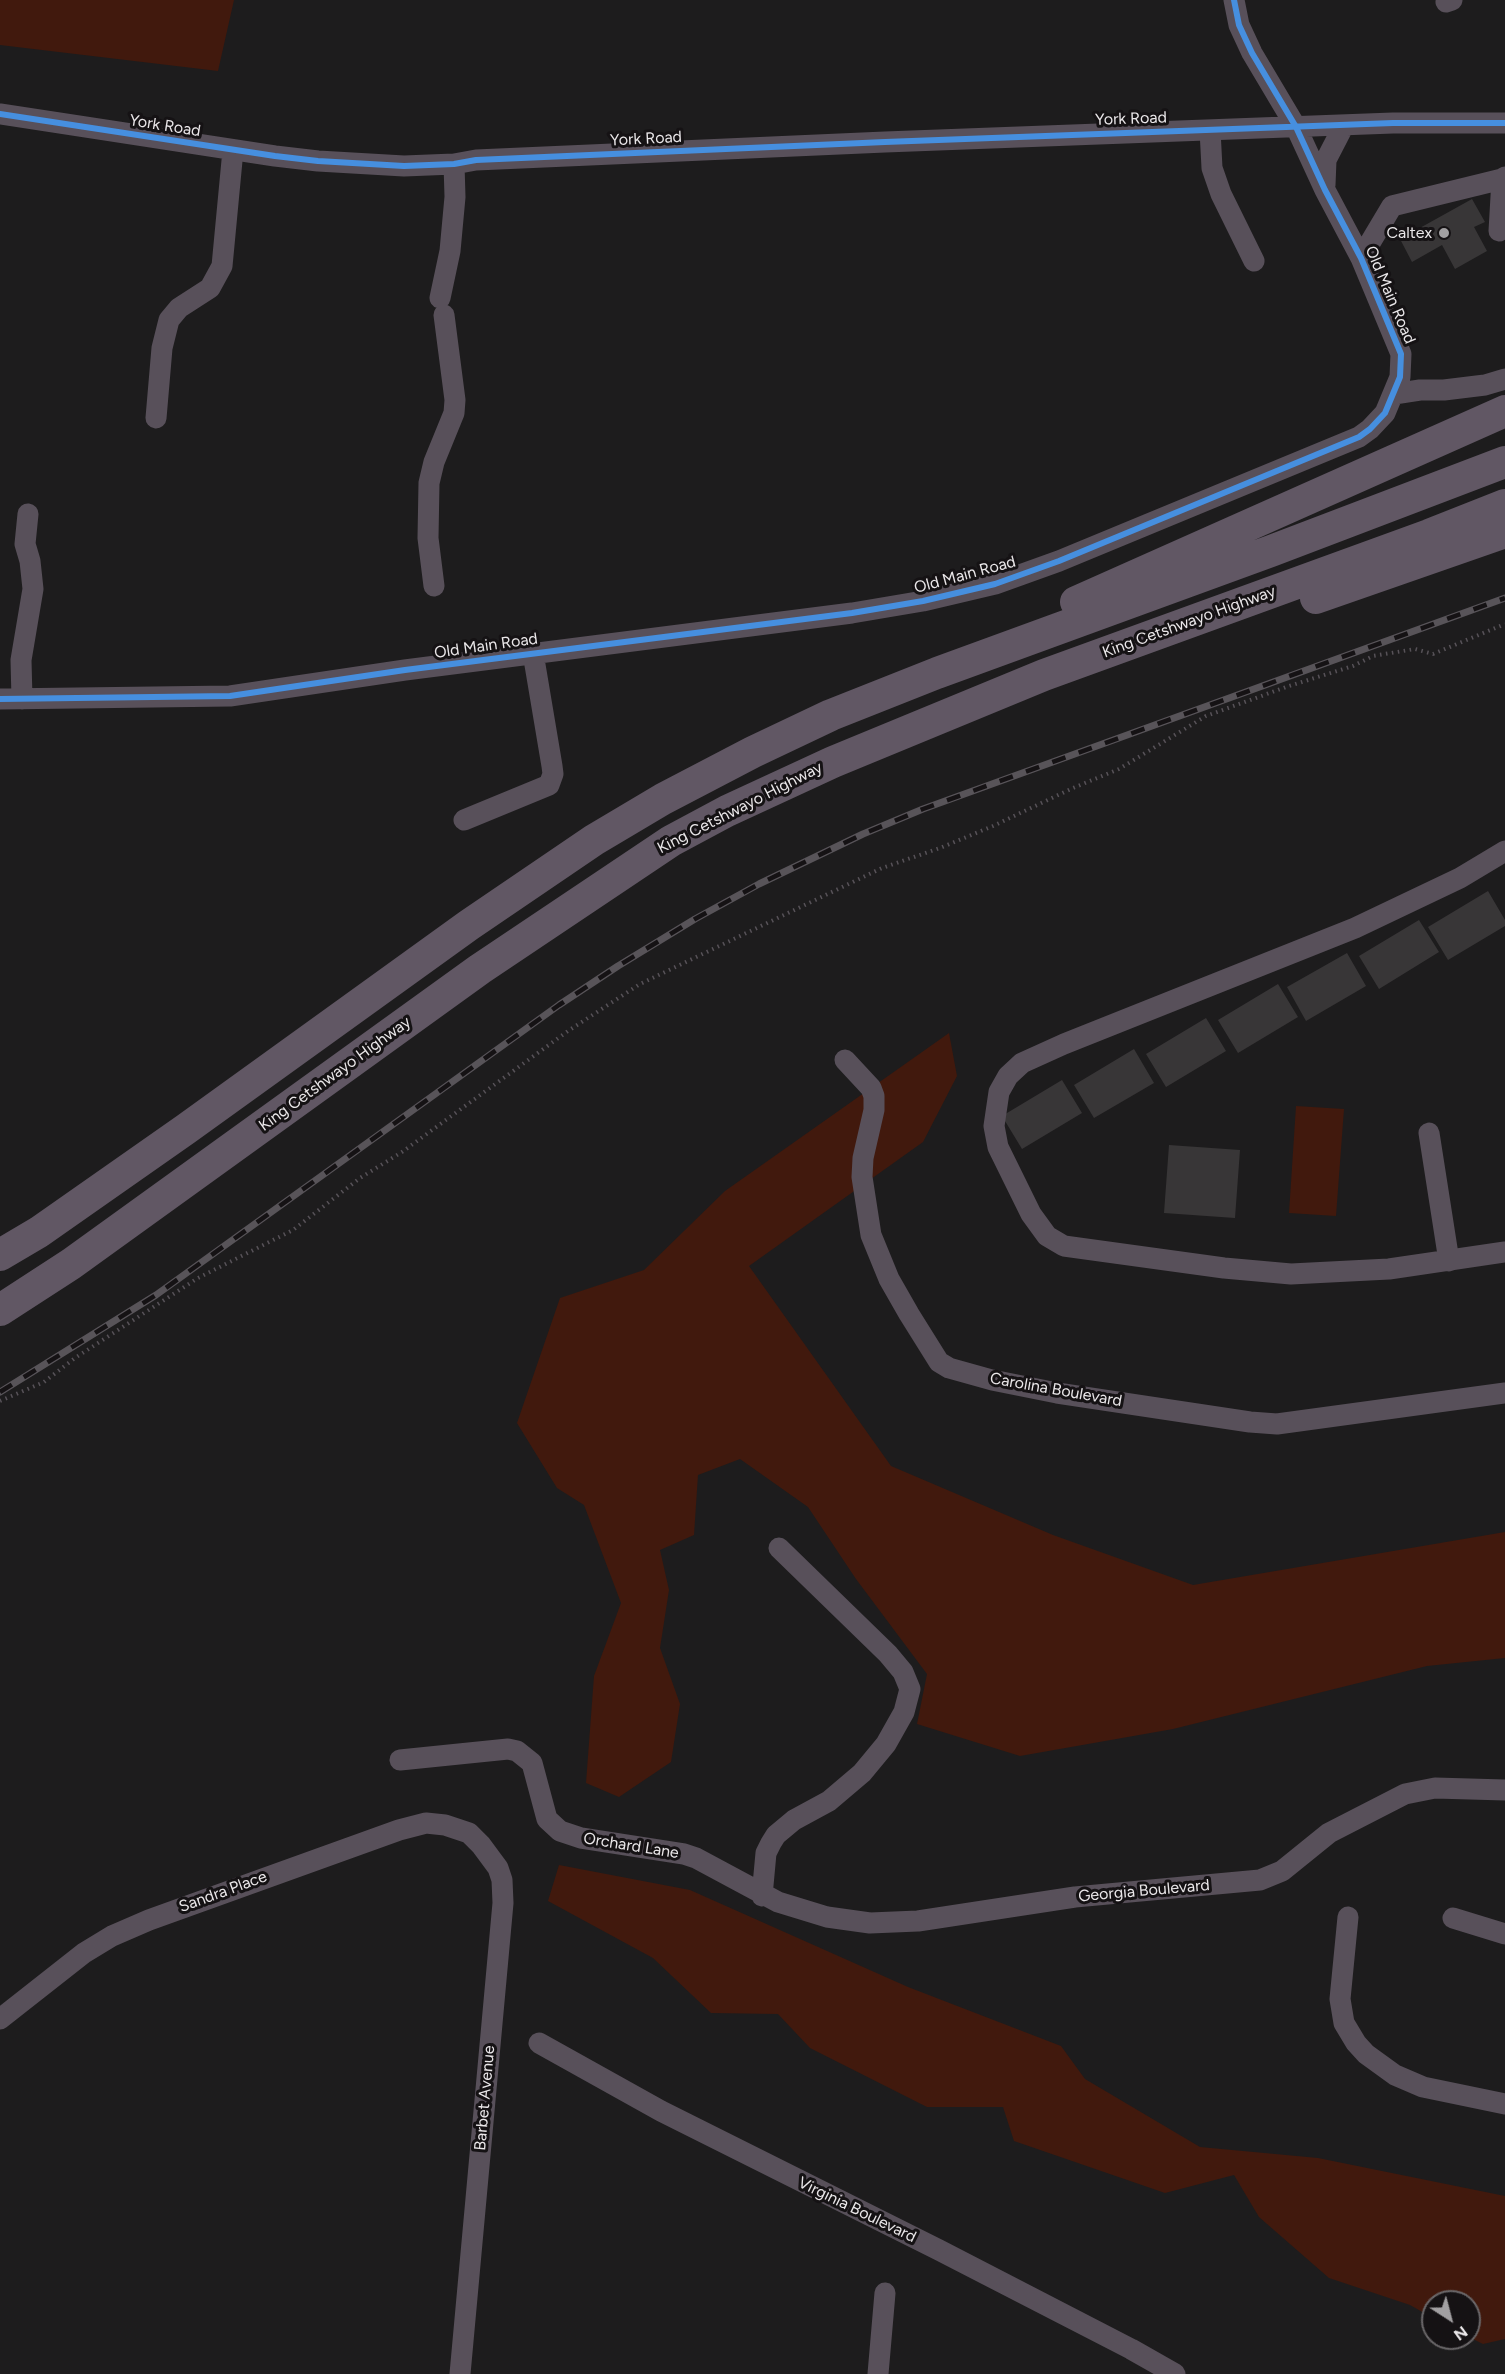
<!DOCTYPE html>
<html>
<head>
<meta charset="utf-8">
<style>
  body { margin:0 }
  #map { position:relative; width:1505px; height:2374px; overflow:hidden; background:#1d1c1d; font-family:Figtree,sans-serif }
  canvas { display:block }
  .north { position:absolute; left:1421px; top:2290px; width:60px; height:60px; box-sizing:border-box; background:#151214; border:2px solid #6a6769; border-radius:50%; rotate:144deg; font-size:16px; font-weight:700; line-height:24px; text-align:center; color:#eae7e9 }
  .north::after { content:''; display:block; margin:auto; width:21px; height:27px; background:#a2a0a2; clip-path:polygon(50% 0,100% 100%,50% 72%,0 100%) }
</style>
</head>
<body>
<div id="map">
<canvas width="1505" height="2374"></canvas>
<div class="north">N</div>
</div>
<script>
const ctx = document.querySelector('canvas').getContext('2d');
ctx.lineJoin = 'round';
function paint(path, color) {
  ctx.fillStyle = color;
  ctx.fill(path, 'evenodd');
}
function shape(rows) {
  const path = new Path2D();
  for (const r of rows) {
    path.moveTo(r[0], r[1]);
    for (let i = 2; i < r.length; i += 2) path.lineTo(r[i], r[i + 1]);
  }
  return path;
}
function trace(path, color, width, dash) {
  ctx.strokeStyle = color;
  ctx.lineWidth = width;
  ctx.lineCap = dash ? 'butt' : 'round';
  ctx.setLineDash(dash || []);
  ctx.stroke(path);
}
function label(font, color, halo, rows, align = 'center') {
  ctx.font = font + ' Figtree,sans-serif';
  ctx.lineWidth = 6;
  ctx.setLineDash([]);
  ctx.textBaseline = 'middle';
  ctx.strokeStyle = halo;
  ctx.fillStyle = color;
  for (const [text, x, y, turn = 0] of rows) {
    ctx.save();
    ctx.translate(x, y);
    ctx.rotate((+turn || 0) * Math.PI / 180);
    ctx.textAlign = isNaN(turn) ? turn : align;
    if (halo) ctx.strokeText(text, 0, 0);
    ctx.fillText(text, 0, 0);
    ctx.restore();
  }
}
paint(shape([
  [0,0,234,0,218,71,0,45],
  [949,1033,957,1076,923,1142,749,1266,891,1466,1053,1535,1193,1585,1505,1532,1505,1658,1427,1666,1173,1729,1020,1756,917,1724,927,1674,856,1579,808,1507,740,1459,698,1475,694,1535,660,1550,669,1590,660,1648,680,1704,671,1762,619,1797,586,1783,594,1676,621,1603,584,1505,557,1488,517,1423,560,1298,644,1270,725,1191],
  [1296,1106,1344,1109,1336,1216,1289,1213],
  [559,1865,690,1890,908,1987,1061,2046,1085,2079,1200,2147,1318,2158,1505,2196,1505,2339,1483,2344,1469,2337,1469,2302,1433,2302,1433,2318,1410,2305,1329,2278,1259,2217,1234,2175,1165,2193,1014,2141,1003,2107,927,2107,810,2048,778,2014,711,2013,653,1958,548,1901]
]), '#41190d');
paint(shape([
  [1472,199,1485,222,1474,227,1487,251,1455,269,1442,245,1412,262,1400,239],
  [1488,891,1505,920,1505,926,1448,960,1428,927],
  [1419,920,1439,952,1379,989,1359,956],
  [1347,953,1366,986,1306,1021,1287,987],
  [1278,984,1298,1017,1238,1053,1218,1020],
  [1206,1018,1226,1051,1166,1087,1146,1054],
  [1134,1049,1154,1083,1094,1118,1074,1085],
  [1062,1080,1082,1113,1022,1149,1002,1116],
  [1169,1145,1240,1150,1235,1218,1164,1213]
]), '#383637');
trace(shape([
  [0,1401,44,1382,75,1358,198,1278,293,1230,360,1178,402,1152,568,1031,640,984,882,868,940,848,993,826,1073,788,1119,769,1206,716,1289,686,1353,666,1373,656,1415,649,1433,654,1505,624]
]), '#575258', 4, [1.5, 4.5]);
trace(shape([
  [1446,2,1452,0],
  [0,114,275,156,318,161,404,166,454,164,476,160,885,142,1393,123,1505,123],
  [1210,130,1212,168,1221,194,1254,261],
  [1325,185,1326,160,1343,127],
  [1499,231,1502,179,1505,177],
  [1361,258,1392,206,1502,179],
  [440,298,450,251,455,197,454,164],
  [1394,394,1420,390,1444,390,1485,385,1505,379],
  [156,418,162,348,169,320,179,308,210,288,222,266,233,150],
  [434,586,428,538,429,483,434,462,454,413,455,400,444,315],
  [0,699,230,696,405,670,852,613,923,601,995,584,1059,561,1359,437,1370,429,1385,413,1400,377,1401,354,1361,258,1325,190,1296,127,1252,53,1239,25,1234,0],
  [22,699,21,660,33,589,30,561,25,544,28,514],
  [464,820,549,785,553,774,552,766,533,653],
  [1505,851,1460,878,1355,928,1064,1044,1022,1063,1008,1076,999,1092,994,1126,998,1147,1031,1214,1047,1236,1064,1246,1224,1268,1291,1274,1389,1269,1505,1252],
  [845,1060,871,1088,874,1096,874,1110,863,1158,862,1177,871,1235,889,1279,909,1314,939,1362,949,1368,992,1380,1057,1393,1250,1422,1277,1424,1505,1393],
  [1429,1133,1449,1261],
  [400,1760,508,1749,517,1751,532,1763,547,1819,560,1831,581,1838,684,1854,696,1858,778,1902,827,1917,870,1923,918,1921,1075,1897,1260,1880,1282,1871,1329,1833,1405,1794,1435,1788,1505,1790],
  [762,1896,766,1853,771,1843,776,1835,794,1820,829,1801,862,1773,886,1744,904,1712,910,1689,903,1672,888,1654,779,1548],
  [1348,1917,1340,1999,1344,2023,1356,2043,1366,2054,1395,2075,1423,2087,1505,2104],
  [1453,1918,1505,1934],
  [0,2019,84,1953,112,1936,149,1920,399,1830,426,1823,445,1825,469,1833,481,1845,498,1868,502,1880,503,1903,460,2374],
  [539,2043,661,2111,939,2250,1131,2349,1175,2374],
  [878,2374,885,2293]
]), '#58505a', 21);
trace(shape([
  [1316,598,1505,532],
  [1076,602,1505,411],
  [0,1255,39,1232,186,1129,469,925,594,840,663,799,753,752,831,715,937,673,1271,551,1505,462],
  [0,1310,71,1264,480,969,671,841,727,811,833,762,1044,675,1429,535,1505,505]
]), '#615764', 32);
const rail = shape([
  [0,1392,156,1295,559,1005,618,966,695,919,759,884,863,834,923,809,1505,598]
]);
trace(rail, '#585459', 7);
trace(rail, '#151214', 4.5, [14]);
trace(shape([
  [0,114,275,156,318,161,404,166,454,164,476,160,885,142,1393,123,1505,123],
  [0,699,230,696,405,670,852,613,923,601,995,584,1059,561,1359,437,1370,429,1385,413,1400,377,1401,354,1361,258,1325,190,1296,127,1252,53,1239,25,1234,0]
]), '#468fdf', 6);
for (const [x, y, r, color] of [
  [1444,233,6,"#a2a0a2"]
]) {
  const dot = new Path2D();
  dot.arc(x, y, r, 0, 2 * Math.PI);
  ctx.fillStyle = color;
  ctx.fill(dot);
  trace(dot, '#151214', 2);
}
label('16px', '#eae7e9', '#151214', [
  ["York Road",1131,119,-2],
  ["York Road",165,126,9],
  ["York Road",646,139,-3],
  ["Old Main Road",1390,295,67],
  ["Old Main Road",965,575,-15],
  ["King Cetshwayo Highway",1189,622,-20],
  ["Old Main Road",486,646,-8],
  ["King Cetshwayo Highway",740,808,-27],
  ["King Cetshwayo Highway",335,1074,-36],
  ["Carolina Boulevard",1056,1390,10],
  ["Orchard Lane",631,1846,9],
  ["Georgia Boulevard",1144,1891,-5],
  ["Sandra Place",223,1892,-20],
  ["Barbet Avenue",485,2098,-85],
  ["Virginia Boulevard",857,2210,26]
]);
label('16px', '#eae7e9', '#151214', [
  ["Caltex",1432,233]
], 'right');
</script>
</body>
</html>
